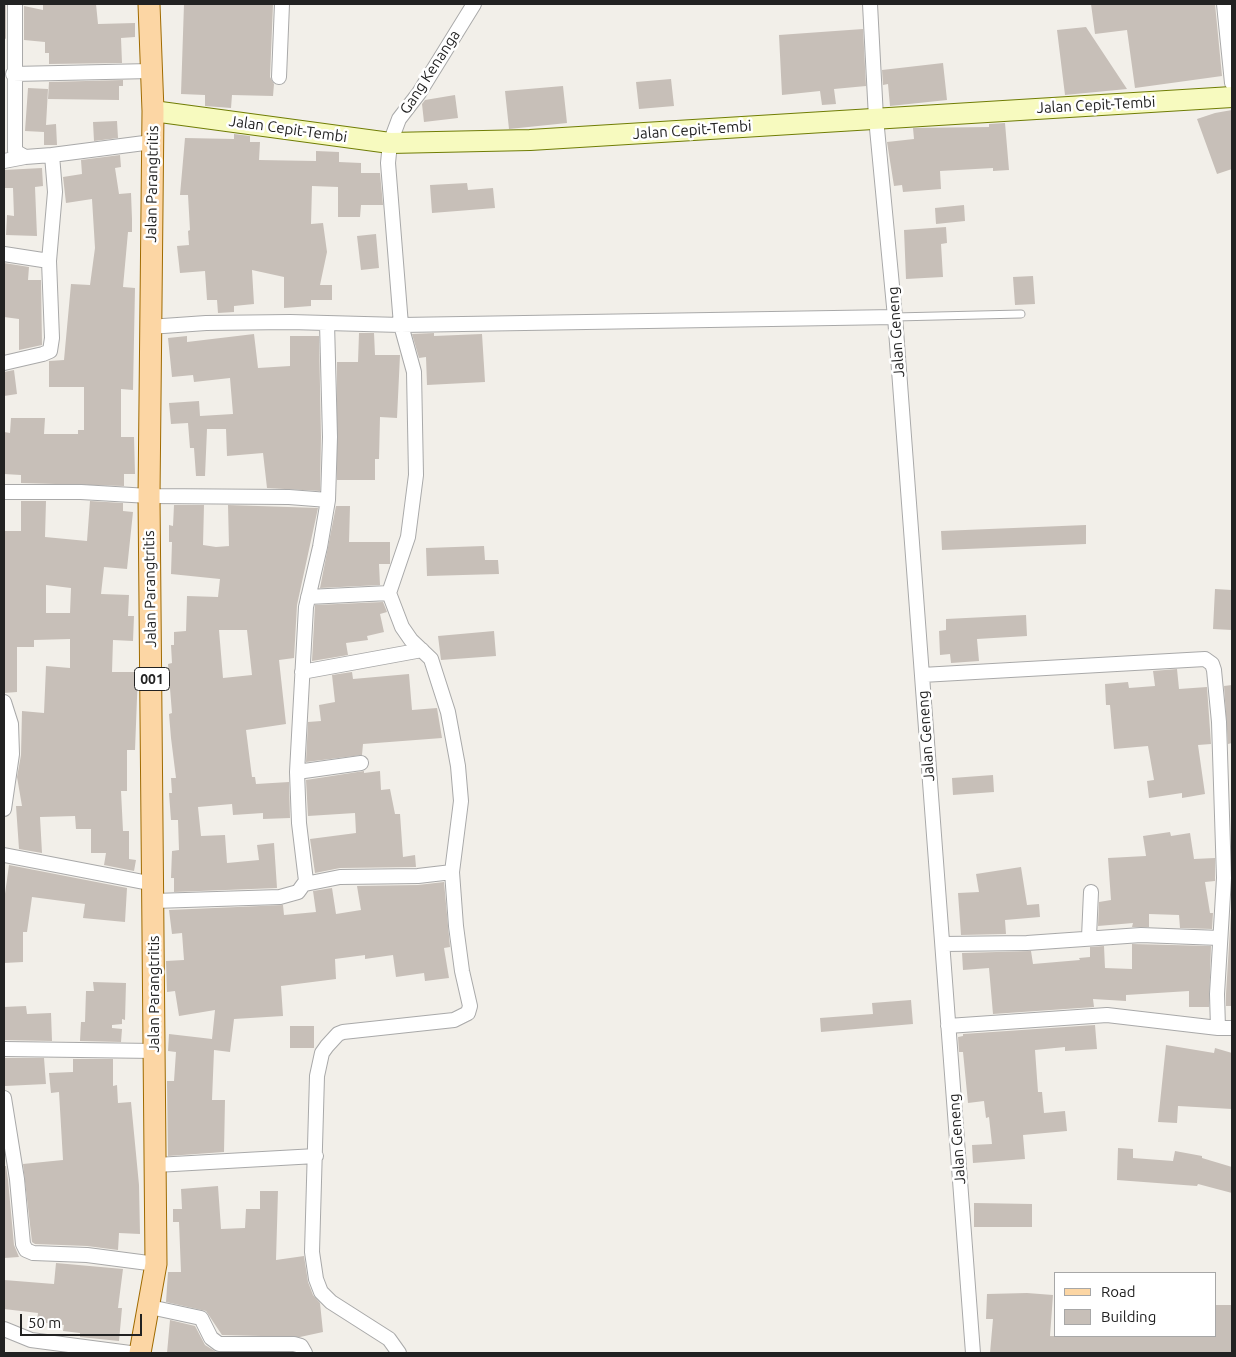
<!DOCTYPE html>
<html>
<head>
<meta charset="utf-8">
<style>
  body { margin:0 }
  #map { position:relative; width:1236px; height:1357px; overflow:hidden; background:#f2efe9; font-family:Ubuntu,sans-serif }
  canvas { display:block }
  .frame { position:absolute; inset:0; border:5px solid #222; pointer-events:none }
  .legend { position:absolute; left:1054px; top:1272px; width:162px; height:65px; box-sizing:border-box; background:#fff; border:1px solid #a7a7a7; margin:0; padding:6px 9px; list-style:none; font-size:15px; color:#222 }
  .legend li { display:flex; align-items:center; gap:10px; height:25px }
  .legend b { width:25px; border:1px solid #a7a7a7 }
  .scale { position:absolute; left:20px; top:1314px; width:122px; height:22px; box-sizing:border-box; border:2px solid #222; border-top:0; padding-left:6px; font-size:15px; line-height:18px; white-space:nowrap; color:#222; -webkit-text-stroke:4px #fff; paint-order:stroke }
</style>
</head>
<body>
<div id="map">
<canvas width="1236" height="1357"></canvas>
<div class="frame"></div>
<ul class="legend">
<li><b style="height:6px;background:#fcd6a4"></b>Road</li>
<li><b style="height:14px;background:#c7bfb8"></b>Building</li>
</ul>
<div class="scale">50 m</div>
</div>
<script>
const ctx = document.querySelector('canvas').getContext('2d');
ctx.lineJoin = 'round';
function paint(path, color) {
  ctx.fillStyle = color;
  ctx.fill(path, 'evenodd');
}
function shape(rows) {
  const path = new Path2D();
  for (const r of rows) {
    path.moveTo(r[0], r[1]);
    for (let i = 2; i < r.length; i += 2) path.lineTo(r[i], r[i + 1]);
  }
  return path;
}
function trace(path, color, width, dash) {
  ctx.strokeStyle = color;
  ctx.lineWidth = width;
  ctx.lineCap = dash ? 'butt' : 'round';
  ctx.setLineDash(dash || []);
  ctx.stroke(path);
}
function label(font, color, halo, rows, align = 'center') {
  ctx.font = font + ' Ubuntu,sans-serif';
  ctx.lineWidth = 5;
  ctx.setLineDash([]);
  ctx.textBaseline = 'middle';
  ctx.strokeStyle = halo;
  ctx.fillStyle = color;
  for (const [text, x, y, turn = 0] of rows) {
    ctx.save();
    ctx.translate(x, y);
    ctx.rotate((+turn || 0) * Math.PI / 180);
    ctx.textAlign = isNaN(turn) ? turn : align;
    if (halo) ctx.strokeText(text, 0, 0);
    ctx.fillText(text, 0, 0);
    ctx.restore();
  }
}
paint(shape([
  [43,4,96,4,98,24,135,23,135,37,121,38,122,63,49,64,49,53,45,53,45,42,24,40,24,6,43,10],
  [184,4,273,4,270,77,274,84,273,96,232,95,231,108,205,106,205,95,181,94],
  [1091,4,1215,4,1222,76,1135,88,1127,30,1095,34],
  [4,5,6,5,6,39,4,38],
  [1086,27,1127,89,1065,95,1057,30],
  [863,29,866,86,834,89,836,104,822,105,820,91,782,95,779,35],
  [943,63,947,100,890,106,888,84,883,85,882,70],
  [671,79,674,106,639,109,636,82],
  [123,80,123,86,119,86,119,100,48,99,49,82],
  [563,86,567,123,509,129,505,91],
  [28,88,48,89,46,125,56,124,57,145,44,145,44,132,25,131],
  [455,95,458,118,424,122,422,104,425,100],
  [1232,110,1232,169,1217,174,1197,119,1215,113],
  [117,121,118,138,94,141,93,122],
  [1005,123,1009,170,993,171,993,168,940,171,941,189,903,192,902,185,894,186,887,142,914,139,913,128,989,127,989,124],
  [234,134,250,136,250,142,260,142,259,160,316,161,316,151,339,152,339,162,361,163,361,173,380,173,383,205,361,205,360,217,338,217,338,187,312,186,311,224,323,223,327,252,320,285,332,285,332,300,311,300,311,306,284,308,284,277,252,270,254,304,234,306,234,312,218,313,217,300,207,300,205,271,180,273,177,246,189,245,188,231,190,230,188,195,180,195,185,138,234,139],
  [120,155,121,167,115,168,119,194,131,193,132,219,132,232,128,232,123,287,135,288,133,390,121,389,121,437,134,437,135,474,124,474,124,486,21,483,21,475,4,474,4,432,10,433,11,418,45,418,44,434,78,434,78,430,84,430,84,387,49,387,49,361,64,360,71,284,90,285,95,248,92,199,66,203,63,177,82,174,81,160],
  [42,168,43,186,35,187,37,236,6,235,7,215,14,216,13,188,4,188,4,170],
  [467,183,468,190,493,188,495,208,432,213,430,185],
  [964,205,965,221,936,224,935,208],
  [946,227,947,243,941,244,943,277,906,279,904,230],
  [376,234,379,268,361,270,357,236],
  [4,263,29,267,28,280,41,280,42,345,19,350,19,319,4,317],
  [1033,276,1035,304,1015,305,1013,277],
  [359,333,374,333,375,355,400,355,397,418,380,417,379,459,375,459,375,480,337,480,337,362,358,362],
  [434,333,434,336,482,334,485,382,427,385,426,357,419,358,412,334],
  [254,334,258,368,290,366,290,336,319,336,321,437,320,491,267,488,263,453,227,456,226,429,207,429,205,476,196,476,194,448,190,448,188,423,171,424,169,403,199,401,200,416,233,414,230,378,194,382,193,375,172,377,168,338,187,336,187,342],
  [14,370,17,394,4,396,4,372],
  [21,501,46,501,45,537,87,541,90,501,123,503,123,511,133,512,127,569,104,567,101,594,129,595,128,616,134,616,133,641,113,640,112,672,138,672,135,750,127,750,127,791,121,791,123,831,129,831,129,859,136,860,134,871,104,865,106,853,91,853,91,829,76,829,75,816,40,817,42,853,19,849,16,806,22,806,17,777,21,755,22,711,44,713,46,666,70,668,70,639,34,640,34,647,17,647,17,692,4,693,4,531,21,531],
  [46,585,71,588,70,613,46,613],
  [174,505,204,505,203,545,216,547,229,546,228,505,318,508,297,605,294,658,279,660,286,724,246,730,252,777,255,777,256,784,289,782,290,818,263,819,263,813,233,815,232,804,198,807,201,836,225,835,227,863,259,860,257,845,274,843,277,888,174,892,174,878,171,878,172,851,179,850,178,820,171,820,169,793,172,793,171,778,176,778,171,738,169,714,172,713,168,664,172,663,171,645,174,645,174,632,186,631,187,596,218,597,220,579,171,574,172,542,169,542,169,525,173,526],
  [219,630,247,630,252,675,223,678],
  [336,506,350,506,349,542,390,542,390,564,379,564,380,585,320,588],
  [1086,525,1086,544,942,550,941,531],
  [484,546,485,560,498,560,499,574,427,576,426,548],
  [1215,589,1232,590,1232,630,1213,629],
  [383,602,387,612,380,614,384,632,367,636,368,640,346,643,348,655,312,661,315,605],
  [1026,615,1027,636,977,639,979,661,951,663,950,654,940,655,939,631,946,630,946,619],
  [494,631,496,656,441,660,438,636],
  [1177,669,1179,689,1207,687,1211,744,1198,745,1205,794,1182,798,1182,793,1149,798,1147,781,1154,780,1148,746,1114,749,1110,705,1106,705,1105,684,1128,682,1129,688,1155,686,1153,671],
  [352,672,353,679,409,674,412,710,437,708,442,738,363,744,362,755,306,762,308,722,321,721,319,705,335,702,332,675],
  [1232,685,1232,743,1228,744,1224,686],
  [364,771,364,773,380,771,381,790,390,789,395,814,400,814,403,857,415,855,416,867,340,868,315,873,310,839,356,833,355,813,308,816,306,780],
  [993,775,994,792,953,795,952,778],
  [1170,832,1171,836,1190,833,1194,859,1215,858,1215,881,1205,882,1210,913,1213,913,1212,929,1180,928,1179,915,1149,914,1149,927,1132,927,1133,923,1098,926,1099,902,1111,900,1108,858,1146,856,1143,836],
  [9,865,127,888,125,922,83,918,85,904,32,897,27,932,23,932,23,962,4,963,4,901],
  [1021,867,1027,905,1039,904,1040,917,1005,920,1006,934,961,935,958,893,979,892,976,874],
  [444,882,450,947,444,948,449,978,425,981,424,973,396,977,393,955,365,959,365,955,335,959,336,979,281,986,283,1016,234,1019,230,1052,214,1050,212,1100,225,1100,224,1152,168,1156,167,1081,174,1081,176,1052,168,1051,169,1034,212,1039,215,1010,179,1016,175,991,167,992,166,961,184,960,182,933,172,934,169,910,283,905,284,915,316,912,313,891,332,888,336,914,361,910,357,886,418,885],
  [1231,912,1232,1006,1226,1006,1226,994],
  [1132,944,1211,946,1209,1007,1189,1007,1189,991,1126,995,1126,1001,1093,999,1094,1007,993,1014,989,968,963,970,962,953,1031,951,1033,964,1080,960,1079,958,1090,957,1090,947,1104,946,1105,968,1132,969],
  [93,982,126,983,125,1020,122,1019,122,1024,112,1025,112,1028,122,1029,121,1042,80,1041,81,1022,85,1022,86,991,94,991],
  [911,1000,913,1024,821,1032,820,1018,873,1014,872,1003],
  [26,1006,27,1014,51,1013,52,1041,4,1040,4,1007],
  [1095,1025,1097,1049,1065,1051,1065,1047,1035,1050,1038,1092,1042,1092,1044,1113,1065,1111,1067,1131,1023,1135,1025,1159,973,1163,972,1145,992,1144,989,1117,986,1118,984,1101,968,1103,963,1052,959,1052,958,1037,963,1036,963,1034],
  [290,1026,314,1026,314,1048,290,1048],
  [1166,1045,1214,1053,1215,1048,1232,1053,1232,1109,1178,1106,1177,1123,1158,1122],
  [4,1058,44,1058,46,1084,5,1086],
  [73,1059,113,1059,113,1086,117,1085,118,1103,131,1102,139,1185,140,1234,119,1233,118,1250,87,1246,35,1244,32,1242,23,1164,63,1160,59,1092,51,1093,49,1073,73,1072],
  [1118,1148,1133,1149,1133,1158,1173,1161,1175,1151,1202,1156,1202,1158,1232,1167,1232,1193,1198,1184,1197,1186,1117,1180],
  [4,1166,6,1166,8,1180,14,1245,19,1257,4,1258],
  [218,1186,221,1229,245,1228,246,1209,260,1209,260,1191,278,1191,276,1260,304,1256,308,1282,313,1295,320,1303,323,1332,300,1337,222,1335,206,1311,166,1302,168,1272,181,1272,179,1222,173,1222,173,1209,182,1209,181,1189],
  [974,1203,1032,1204,1032,1227,974,1227],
  [56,1263,123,1269,118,1308,122,1308,119,1341,80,1337,80,1333,63,1331,64,1325,37,1322,38,1313,4,1309,4,1280,54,1284],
  [1027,1293,1053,1295,1050,1336,1215,1336,1215,1305,1232,1305,1232,1353,990,1353,993,1319,986,1319,987,1294],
  [170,1320,195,1326,205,1345,218,1353,295,1353,167,1353]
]), '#c7bfb8');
const lane = shape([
  [895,317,1021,314]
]);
const street = shape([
  [870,4,876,118,895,317,973,1353],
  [1224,4,1232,83],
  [13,74,151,71],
  [279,77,282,4],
  [52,155,152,142],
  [4,161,25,157],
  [4,254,49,261],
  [149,327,206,323,290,322,401,325,388,163,390,143,399,119,419,93,474,4],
  [4,363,43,354,50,351,52,338,49,261,55,192,52,155,25,157,15,151,15,4],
  [4,492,81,492,149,496,289,497,328,500],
  [308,597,389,593],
  [302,672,422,650],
  [922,675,1205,659,1212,664,1214,670,1219,722,1224,878,1217,994,1218,1028,1107,1015,948,1026],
  [4,702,11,724,12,754,4,809],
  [297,772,361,763],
  [4,855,154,884],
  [305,884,340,877,418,876,452,872],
  [154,901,280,897,298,892,306,881,299,823,297,772,306,607,320,547,328,500,330,437,327,323],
  [1089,937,1091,892],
  [943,944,1027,943,1141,935,1220,938],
  [1218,1028,1232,1028],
  [4,1049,155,1051],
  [4,1098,17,1179,23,1244,26,1250,33,1253,87,1255,156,1264],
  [156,1165,316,1156],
  [150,1307,201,1318,211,1338,219,1344,294,1344,301,1346,305,1353],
  [4,1329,31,1340,130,1353],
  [399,1353,389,1339,331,1302,321,1292,316,1279,312,1252,317,1076,322,1053,327,1046,338,1034,343,1032,454,1020,468,1013,470,1006,462,971,456,926,452,872,461,801,458,766,448,712,431,659,411,640,402,627,389,593,408,537,416,475,414,372,401,325,895,317]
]);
const secondary = shape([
  [153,111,390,143,530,140,1232,97]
]);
const primary = shape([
  [140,1353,156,1264,149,496,153,111,149,4]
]);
trace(lane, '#a9a9a9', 9);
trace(street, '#a9a9a9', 16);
trace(secondary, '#707d05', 22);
trace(primary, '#a06b00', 23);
trace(lane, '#fff', 7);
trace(street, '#fff', 14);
trace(secondary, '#f7fabf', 20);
trace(primary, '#fcd6a4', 21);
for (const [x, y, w] of [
  [152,679,35]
]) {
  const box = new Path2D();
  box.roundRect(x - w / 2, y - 11.5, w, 23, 4);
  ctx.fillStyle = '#fff';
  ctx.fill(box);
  trace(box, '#222', 1);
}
label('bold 14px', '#222', null, [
  ["001",152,679]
]);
label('15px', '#222', '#fff', [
  ["Gang Kenanga",430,72,-57],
  ["Jalan Cepit-Tembi",1096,105,-3],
  ["Jalan Cepit-Tembi",288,129,8],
  ["Jalan Cepit-Tembi",692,130,-4],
  ["Jalan Parangtritis",152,184,-89],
  ["Jalan Geneng",896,332,-94],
  ["Jalan Parangtritis",150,589,-91],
  ["Jalan Geneng",926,736,-94],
  ["Jalan Parangtritis",154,994,-90],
  ["Jalan Geneng",957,1139,-94]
]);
</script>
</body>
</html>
